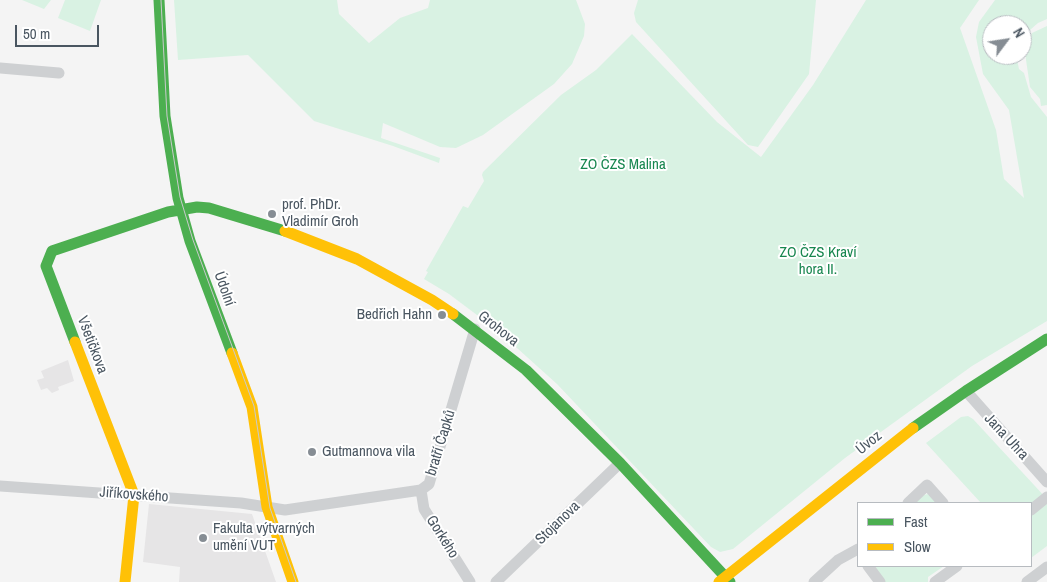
<!DOCTYPE html>
<html>
<head>
<meta charset="utf-8">
<style>
  body { margin:0 }
  #map { position:relative; width:1047px; height:582px; overflow:hidden; background:#f4f4f4; font-family:"Archivo Narrow",sans-serif }
  canvas { display:block }
  .legend { position:absolute; left:857px; top:502px; width:175px; height:65px; box-sizing:border-box; background:#fff; border:1px solid #b7bbc0; margin:0; padding:6px 9px; list-style:none; font-size:15px; color:#4a5661 }
  .legend li { display:flex; align-items:center; gap:10px; height:25px }
  .legend b { width:25px; border:1px solid #b7bbc0 }
  .north { position:absolute; left:982px; top:15px; width:50px; height:50px; box-sizing:border-box; background:#fff; border:1px solid #b7bbc0; border-radius:50%; rotate:59deg; font-size:14px; font-weight:700; line-height:20px; text-align:center; color:#4a5661 }
  .north::after { content:''; display:block; margin:auto; width:18px; height:22px; background:#868d94; clip-path:polygon(50% 0,100% 100%,50% 72%,0 100%) }
  .scale { position:absolute; left:15px; top:25px; width:84px; height:22px; box-sizing:border-box; border:2px solid #4a5661; border-top:0; padding-left:6px; font-size:15px; line-height:18px; white-space:nowrap; color:#4a5661; -webkit-text-stroke:4px #fff; paint-order:stroke }
</style>
</head>
<body>
<div id="map">
<canvas width="1047" height="582"></canvas>
<ul class="legend">
<li><b style="height:6px;background:#4caf50"></b>Fast</li>
<li><b style="height:6px;background:#ffc107"></b>Slow</li>
</ul>
<div class="north">N</div>
<div class="scale">50 m</div>
</div>
<script>
const ctx = document.querySelector('canvas').getContext('2d');
ctx.lineJoin = 'round';
function paint(path, color) {
  ctx.fillStyle = color;
  ctx.fill(path, 'evenodd');
}
function shape(rows) {
  const path = new Path2D();
  for (const r of rows) {
    path.moveTo(r[0], r[1]);
    for (let i = 2; i < r.length; i += 2) path.lineTo(r[i], r[i + 1]);
  }
  return path;
}
function trace(path, color, width, dash) {
  ctx.strokeStyle = color;
  ctx.lineWidth = width;
  ctx.lineCap = dash ? 'butt' : 'round';
  ctx.setLineDash(dash || []);
  ctx.stroke(path);
}
function label(font, color, halo, rows, align = 'center') {
  ctx.font = font + ' "Archivo Narrow",sans-serif';
  ctx.lineWidth = 4;
  ctx.setLineDash([]);
  ctx.textBaseline = 'middle';
  ctx.strokeStyle = halo;
  ctx.fillStyle = color;
  for (const [text, x, y, turn = 0] of rows) {
    ctx.save();
    ctx.translate(x, y);
    ctx.rotate((+turn || 0) * Math.PI / 180);
    ctx.textAlign = isNaN(turn) ? turn : align;
    if (halo) ctx.strokeText(text, 0, 0);
    ctx.fillText(text, 0, 0);
    ctx.restore();
  }
}
paint(shape([
  [68,360,74,381,58,387,59,390,52,393,47,388,41,390,37,380,44,378,41,371],
  [149,504,252,514,276,582,179,582,180,567,143,562]
]), '#e6e5e6');
paint(shape([
  [22,0,51,0,44,9],
  [65,0,101,0,90,31,58,18],
  [174,0,337,0,339,14,369,43,400,18,428,8,430,0,576,0,585,24,584,36,572,64,554,84,483,135,456,148,440,147,383,123,381,138,440,158,439,163,393,146,314,121,248,55,178,60],
  [638,0,816,0,809,74,758,147,748,145,636,22,634,13],
  [866,0,979,0,960,28,996,130,1004,179,1024,198,1009,110,983,74,976,37,979,22,995,0,1047,0,1047,19,1038,23,1022,37,1022,25,992,25,992,55,1016,55,1019,69,1024,73,1031,97,1047,117,1047,321,972,366,845,458,733,549,720,552,711,547,557,384,497,330,449,294,424,279,428,272,426,271,463,206,468,208,484,181,482,175,483,172,561,95,596,70,632,34,717,122,761,157,813,85],
  [1047,26,1047,105,1041,106,1040,99,1030,87,1025,53,1032,33],
  [968,416,973,419,1047,499,1047,546,1031,558,1031,503,981,503,926,443,961,417],
  [928,494,939,503,913,503,924,495],
  [871,566,944,566,928,577,928,582,883,582]
]), '#d9f2e3');
trace(shape([
  [0,68,59,73],
  [966,391,1047,482],
  [0,486,241,503,285,510,421,490,429,484,475,329],
  [421,490,424,509,470,582],
  [908,503,927,485,943,503],
  [1031,510,1047,497],
  [868,566,880,582],
  [496,582,620,463],
  [814,582,838,560,858,549],
  [935,582,957,566],
  [1027,582,1047,567]
]), '#ced0d2', 11);
trace(shape([
  [159,0,165,116,178,198,190,241,232,353],
  [453,314,526,370,620,463,730,582],
  [75,342,46,266,52,251,168,212,197,207,209,208,285,231],
  [913,428,966,391,1047,339]
]), '#4caf50', 11);
trace(shape([
  [285,231,357,259,432,300,453,314],
  [75,342,134,495,125,582],
  [232,353,252,407,267,507,293,582],
  [719,582,913,428]
]), '#ffc107', 11);
trace(shape([
  [161,0,167,116,180,197,193,240,254,406,270,508,296,582]
]), '#c9cacc', 1);
for (const [x, y, r, color] of [
  [272,214,5,"#868d94"],
  [442,315,5,"#868d94"],
  [312,452,5,"#868d94"],
  [203,538,5,"#868d94"]
]) {
  const dot = new Path2D();
  dot.arc(x, y, r, 0, 2 * Math.PI);
  ctx.fillStyle = color;
  ctx.fill(dot);
  trace(dot, '#fff', 2);
}
label('15px', '#17864f', '#fff', [
  ["ZO ČZS Malina",623,165],
  ["ZO ČZS Kraví",818,253],
  ["hora II.",818,270]
]);
label('15px', '#4a5661', '#fff', [
  ["prof. PhDr.",282,205],
  ["Vladimír Groh",282,222],
  ["Bedřich Hahn",432,315,"right"],
  ["Gutmannova vila",322,452],
  ["Fakulta výtvarných",213,529],
  ["umění VUT",213,546]
], 'left');
label('15px', '#4a5661', '#fff', [
  ["Údolní",224,289,70],
  ["Grohova",498,329,38],
  ["Všetičkova",92,345,69],
  ["Jana Uhra",1006,437,47],
  ["bratří Čapků",441,443,-73],
  ["Úvoz",869,443,-39],
  ["Jiříkovského",134,495,4],
  ["Stojanova",558,523,-44],
  ["Gorkého",442,537,58]
]);
</script>
</body>
</html>
